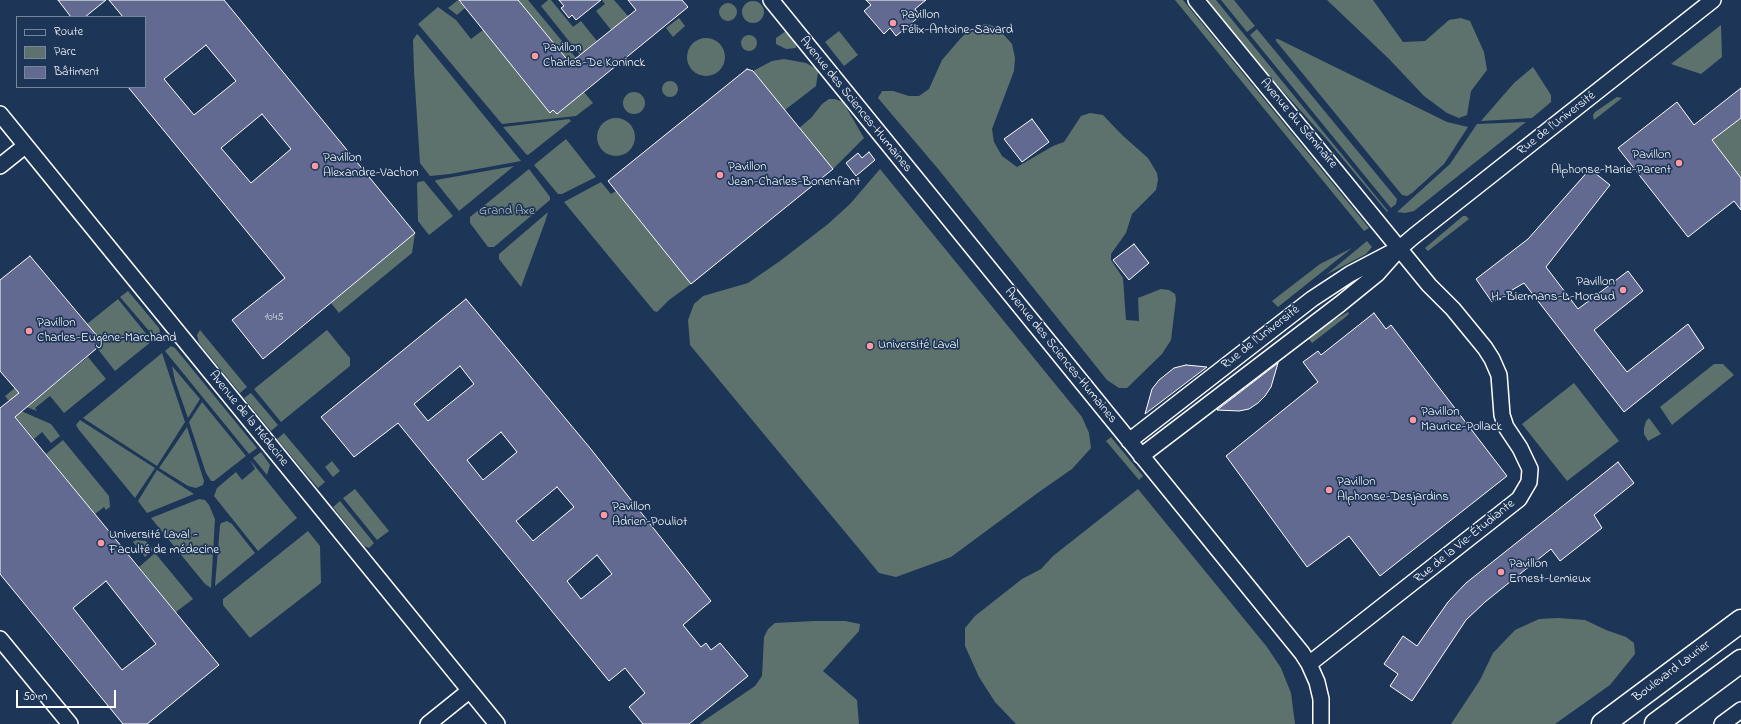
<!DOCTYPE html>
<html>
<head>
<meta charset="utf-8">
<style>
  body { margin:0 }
  #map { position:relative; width:1741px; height:724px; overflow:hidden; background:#1d3557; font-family:"Indie Flower",sans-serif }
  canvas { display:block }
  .legend { position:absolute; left:16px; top:16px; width:130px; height:72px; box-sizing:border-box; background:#1d3557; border:1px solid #77869a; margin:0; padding:5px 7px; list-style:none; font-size:12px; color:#fff }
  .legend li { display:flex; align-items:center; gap:8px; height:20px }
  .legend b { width:20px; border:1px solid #77869a }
  .scale { position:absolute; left:16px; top:690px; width:100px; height:18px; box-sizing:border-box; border:2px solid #fff; border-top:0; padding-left:5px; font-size:12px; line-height:14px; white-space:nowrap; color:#fff; -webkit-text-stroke:3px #1d3557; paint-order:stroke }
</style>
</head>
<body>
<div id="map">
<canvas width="1741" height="724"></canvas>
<ul class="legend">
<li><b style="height:5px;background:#1d3557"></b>Route</li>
<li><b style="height:11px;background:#5d726d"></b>Parc</li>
<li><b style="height:11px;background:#626a91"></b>Bâtiment</li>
</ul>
<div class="scale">50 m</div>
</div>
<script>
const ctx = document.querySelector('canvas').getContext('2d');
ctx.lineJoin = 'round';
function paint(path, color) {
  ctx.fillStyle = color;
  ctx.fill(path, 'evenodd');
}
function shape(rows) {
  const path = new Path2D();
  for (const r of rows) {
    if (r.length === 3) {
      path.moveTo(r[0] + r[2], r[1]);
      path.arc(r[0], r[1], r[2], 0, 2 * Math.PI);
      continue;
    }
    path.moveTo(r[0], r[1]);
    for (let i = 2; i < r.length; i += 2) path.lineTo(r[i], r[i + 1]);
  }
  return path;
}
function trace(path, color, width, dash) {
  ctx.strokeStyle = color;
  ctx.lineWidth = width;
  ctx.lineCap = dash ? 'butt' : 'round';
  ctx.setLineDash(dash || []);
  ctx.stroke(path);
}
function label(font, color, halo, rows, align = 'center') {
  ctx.font = font + ' "Indie Flower",sans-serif';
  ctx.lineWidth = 3.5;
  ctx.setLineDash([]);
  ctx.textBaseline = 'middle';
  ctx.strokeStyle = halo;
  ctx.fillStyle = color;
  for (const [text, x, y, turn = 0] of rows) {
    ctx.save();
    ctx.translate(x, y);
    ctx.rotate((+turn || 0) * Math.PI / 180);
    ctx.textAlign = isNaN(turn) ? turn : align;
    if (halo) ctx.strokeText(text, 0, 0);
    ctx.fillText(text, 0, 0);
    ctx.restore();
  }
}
paint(shape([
  [458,0,465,8,457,15,448,8],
  [518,0,528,0,576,58,570,63],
  [548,0,551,0,573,27,581,21,597,41,580,55,541,6],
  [602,0,614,0,628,16,611,30,596,11,605,4],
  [1175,0,1183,0,1369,228,1364,231],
  [1207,0,1216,0,1388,211,1387,212,1327,140,1263,69],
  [1221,0,1234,0,1255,26,1247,32],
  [1327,0,1373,0,1403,42,1425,41,1449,20,1461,18,1470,21,1484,52,1487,70,1471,91,1467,115,1459,118,1447,113,1424,96,1389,59],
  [753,12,11],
  [728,12,9],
  [438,7,456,20,471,39,483,30,550,113,553,110,557,114,584,92,593,103,576,116,502,124,418,24],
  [679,18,685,26,673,37,666,28],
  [985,24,997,27,1012,44,1015,58,1014,71,992,129,994,142,1002,156,1017,167,1053,146,1064,142,1081,116,1090,113,1103,115,1122,135,1148,158,1157,173,1158,180,1156,190,1132,214,1126,233,1111,254,1111,260,1123,278,1126,320,1139,321,1138,298,1161,289,1169,290,1175,294,1176,299,1171,340,1162,354,1127,388,1119,388,1107,380,939,170,878,98,882,91,893,91,909,96,919,96,929,89,942,60,960,39,970,29],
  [1721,25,1722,57,1701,74,1671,64],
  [1257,29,1397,199,1396,204,1391,208,1250,35],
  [786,31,796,44,796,48,786,49,776,44,776,38],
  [839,31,858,55,844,66,825,42],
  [417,34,419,36,521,161,450,174,430,176,420,163,414,71,413,40],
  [749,43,8],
  [706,57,19],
  [1278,39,1447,122,1468,127,1444,164,1412,193,1407,196,1402,195,1276,41,1276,39],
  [784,59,806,63,817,69,818,73,816,86,785,110,753,71,772,61],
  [1533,67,1551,95,1551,102,1532,118,1481,121,1514,83],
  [670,89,8],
  [634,103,11],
  [1617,97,1622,98,1594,120,1593,115,1595,112],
  [829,99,835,99,843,102,864,138,833,169,799,128,811,118,822,104],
  [616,137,19],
  [1741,118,1741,178,1712,140],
  [569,119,571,121,528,155,526,154,503,127],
  [1526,122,1414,211,1405,213,1397,212,1450,164,1477,124],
  [566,139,596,177,562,194,558,194,534,165],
  [514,166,459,211,435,181,436,180],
  [529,169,550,197,550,200,494,247,488,247,470,223,470,217],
  [880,169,1082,417,1089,433,1091,448,1072,469,1039,492,951,557,896,577,879,573,690,345,688,320,694,304,703,296,748,283,780,261,828,224,850,204],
  [424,181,453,216,429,235,418,221,417,184,418,182],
  [601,182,611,194,616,191,691,284,669,300,657,312,654,311,564,202],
  [548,212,545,222,521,287,499,259,499,254],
  [1463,216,1466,216,1469,219,1428,251,1425,248],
  [415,233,412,253,339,313,331,303],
  [1367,241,1372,247,1366,254,1326,275],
  [1352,248,1278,307,1272,301,1320,264],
  [128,291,159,328,160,332,156,339,120,297],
  [118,299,152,341,115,371,97,348,87,324],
  [1348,312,1349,314,1343,319,1312,343,1308,338,1326,325],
  [200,330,247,387,240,393,199,343,197,335],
  [327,330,350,358,350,366,281,422,254,389],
  [171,346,175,348,257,448,249,454,165,351],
  [162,353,185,422,157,466,83,418],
  [88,357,106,379,64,413,50,396,35,408,37,411,8,400,5,396,15,388,29,405],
  [1714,364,1723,364,1734,375,1672,425,1660,407],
  [172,366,200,399,188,418,175,381],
  [1574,383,1619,441,1567,481,1522,424],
  [251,393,278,425,271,431,244,398],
  [202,402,246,456,214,481,211,481,206,473,189,422],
  [5,404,51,424,60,436,51,443,42,432,34,439],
  [1649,418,1661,434,1648,441,1644,434,1644,428,1646,421],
  [80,420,155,468,135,498,79,430,76,425],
  [187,427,204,481,203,485,196,488,188,486,159,468],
  [284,433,325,482,318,488,277,439],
  [1111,437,1143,476,1139,480,1106,441],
  [63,440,109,496,110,507,106,510,104,507,95,514,46,454],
  [261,452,270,465,267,475,253,458],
  [250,460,297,518,258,551,214,496,217,488,236,472,242,480,255,469],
  [332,461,340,471,333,477,325,467],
  [157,470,194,494,147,513,138,501],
  [355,489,389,531,377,540,343,498],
  [1138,489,1267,647,1281,668,1291,693,1295,724,1016,724,995,702,979,677,970,657,965,646,965,628,975,616,1022,579,1041,569,1053,556],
  [199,499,205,500,209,505,215,519,211,588,205,584,151,518],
  [340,501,374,543,369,548,364,546,333,507],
  [227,521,232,524,255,553,215,586,220,525,221,523],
  [308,531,320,546,321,583,250,638,223,605,223,599],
  [136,540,146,541,153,550,145,557,133,542],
  [155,553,193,599,176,612,139,567],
  [1558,618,1585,620,1606,630,1626,637,1634,643,1635,654,1610,685,1555,724,1451,724,1480,680,1493,653,1515,630,1539,619],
  [815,621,845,621,860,624,859,631,823,671,857,700,859,724,699,724,755,686,762,676,764,637,768,629,775,623]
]), '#5d726d');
const building = shape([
  [58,0,106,0,85,17,71,17,58,0],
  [109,0,224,0,415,233,263,359,232,320,285,278,128,87,145,87,145,17,123,17,109,0],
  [206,45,236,81,194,115,164,79,206,45],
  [262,114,291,149,251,183,221,148,262,114],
  [459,0,518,0,570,63,636,10,628,0,682,0,688,7,557,114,553,110,550,113,459,0],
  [559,0,601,0,576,20,572,15,569,18,561,8,564,6,559,0],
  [866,0,926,0,915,9,920,16,896,36,890,28,884,34,864,11,871,5,866,0],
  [747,69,753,71,833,169,691,284,608,181,747,69],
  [1741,88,1741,118,1712,140,1741,178,1741,210,1734,201,1688,237,1618,148,1677,102,1694,125,1741,88],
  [1032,119,1049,142,1022,162,1004,139,1032,119],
  [869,152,875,160,856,176,846,163,858,153,862,158,869,152],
  [1590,169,1610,185,1546,267,1578,309,1628,271,1643,291,1594,330,1627,372,1688,324,1704,348,1624,412,1524,283,1492,302,1476,279,1528,239,1590,169],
  [1134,244,1149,263,1129,280,1113,260,1134,244],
  [30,256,103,343,15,417,219,665,147,724,123,724,0,574,0,408,19,393,0,371,0,280,30,256],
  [106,581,156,644,122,670,73,608,106,581],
  [466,299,590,448,711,601,683,625,701,647,706,643,711,650,720,643,748,676,689,724,643,724,629,707,645,693,625,668,609,681,398,423,354,457,321,417,466,299],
  [460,366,474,384,428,421,414,404,460,366],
  [501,432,517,452,483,480,467,460,501,432],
  [557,487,574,507,533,541,516,521,557,487],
  [597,555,612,574,581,599,567,581,597,555],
  [1374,313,1386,329,1391,325,1507,476,1380,576,1349,536,1307,567,1226,456,1318,382,1303,362,1318,351,1321,355,1374,313],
  [1278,363,1271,387,1265,396,1258,403,1249,409,1239,411,1217,410,1278,363],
  [1186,365,1207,367,1145,414,1152,389,1159,380,1174,368,1186,365],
  [1618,462,1634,483,1594,515,1602,528,1560,561,1551,549,1485,602,1466,620,1412,701,1390,686,1398,674,1384,664,1403,636,1417,646,1448,602,1466,583,1618,462]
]);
paint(building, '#626a91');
trace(building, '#fff', 1);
const street = shape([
  [771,0,1302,653,1309,664,1317,682,1321,699,1321,724],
  [1196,0,1429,285,1453,309,1485,348,1492,359,1499,375,1502,415,1506,427,1520,448,1530,469,1529,482,1519,499,1309,664],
  [0,114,497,724],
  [0,166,25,146],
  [1129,441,1312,299,1350,274,1394,251],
  [1141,456,1340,304,1377,274,1400,248,1414,236,1713,0],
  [0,639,70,724],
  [428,724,469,691],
  [1722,724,1741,710]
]);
const primary = shape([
  [1603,724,1741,621],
  [1656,724,1741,661]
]);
trace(street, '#fff', 18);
trace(primary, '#fff', 25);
trace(street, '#1d3557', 15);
trace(primary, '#1d3557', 22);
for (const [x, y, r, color] of [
  [893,23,4,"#ff9aa2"],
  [535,56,4,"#ff9aa2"],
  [1679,163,4,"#ff9aa2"],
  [315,166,4,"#ff9aa2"],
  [720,175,4,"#ff9aa2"],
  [1623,290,4,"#ff9aa2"],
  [29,331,4,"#ff9aa2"],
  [870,346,4,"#ff9aa2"],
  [1413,420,4,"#ff9aa2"],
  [1329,490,4,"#ff9aa2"],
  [604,515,4,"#ff9aa2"],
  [101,543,4,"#ff9aa2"],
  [1501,572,4,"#ff9aa2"]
]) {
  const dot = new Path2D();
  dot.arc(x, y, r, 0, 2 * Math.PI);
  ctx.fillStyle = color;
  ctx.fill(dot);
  trace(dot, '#1d3557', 1.5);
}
label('11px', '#d8dae4', null, [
  ["1045",274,318]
]);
label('13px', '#fff', '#1d3557', [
  ["Pavillon",901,16],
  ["Félix-Antoine-Savard",901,31],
  ["Pavillon",543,49],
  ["Charles-De Koninck",543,64],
  ["Pavillon",1671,156,"right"],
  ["Alphonse-Marie-Parent",1671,171,"right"],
  ["Pavillon",323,159],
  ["Alexandre-Vachon",323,174],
  ["Pavillon",728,168],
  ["Jean-Charles-Bonenfant",728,183],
  ["Pavillon",1615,283,"right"],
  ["H.-Biermans-L.-Moraud",1615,298,"right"],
  ["Pavillon",37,324],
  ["Charles-Eugène-Marchand",37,339],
  ["Université Laval",878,346],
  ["Pavillon",1421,413],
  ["Maurice-Pollack",1421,428],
  ["Pavillon",1337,483],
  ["Alphonse-Desjardins",1337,498],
  ["Pavillon",612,508],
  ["Adrien-Pouliot",612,523],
  ["Université Laval -",109,536],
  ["Faculté de médecine",109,551],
  ["Pavillon",1509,565],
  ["Ernest-Lemieux",1509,580]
], 'left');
label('13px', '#fff', '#1d3557', [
  ["Avenue des Sciences-Humaines",855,105,51],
  ["Avenue du Séminaire",1298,124,50],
  ["Rue de l'Université",1557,124,-38],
  ["Rue de l'Université",1261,338,-38],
  ["Avenue des Sciences-Humaines",1060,356,51],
  ["Avenue de la Médecine",248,419,51],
  ["Rue de la Vie-Étudiante",1465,542,-39],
  ["Boulevard Laurier",1672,672,-37]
]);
label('13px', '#b6c0bd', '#1d3557', [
  ["Grand Axe",507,212]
]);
</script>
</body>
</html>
